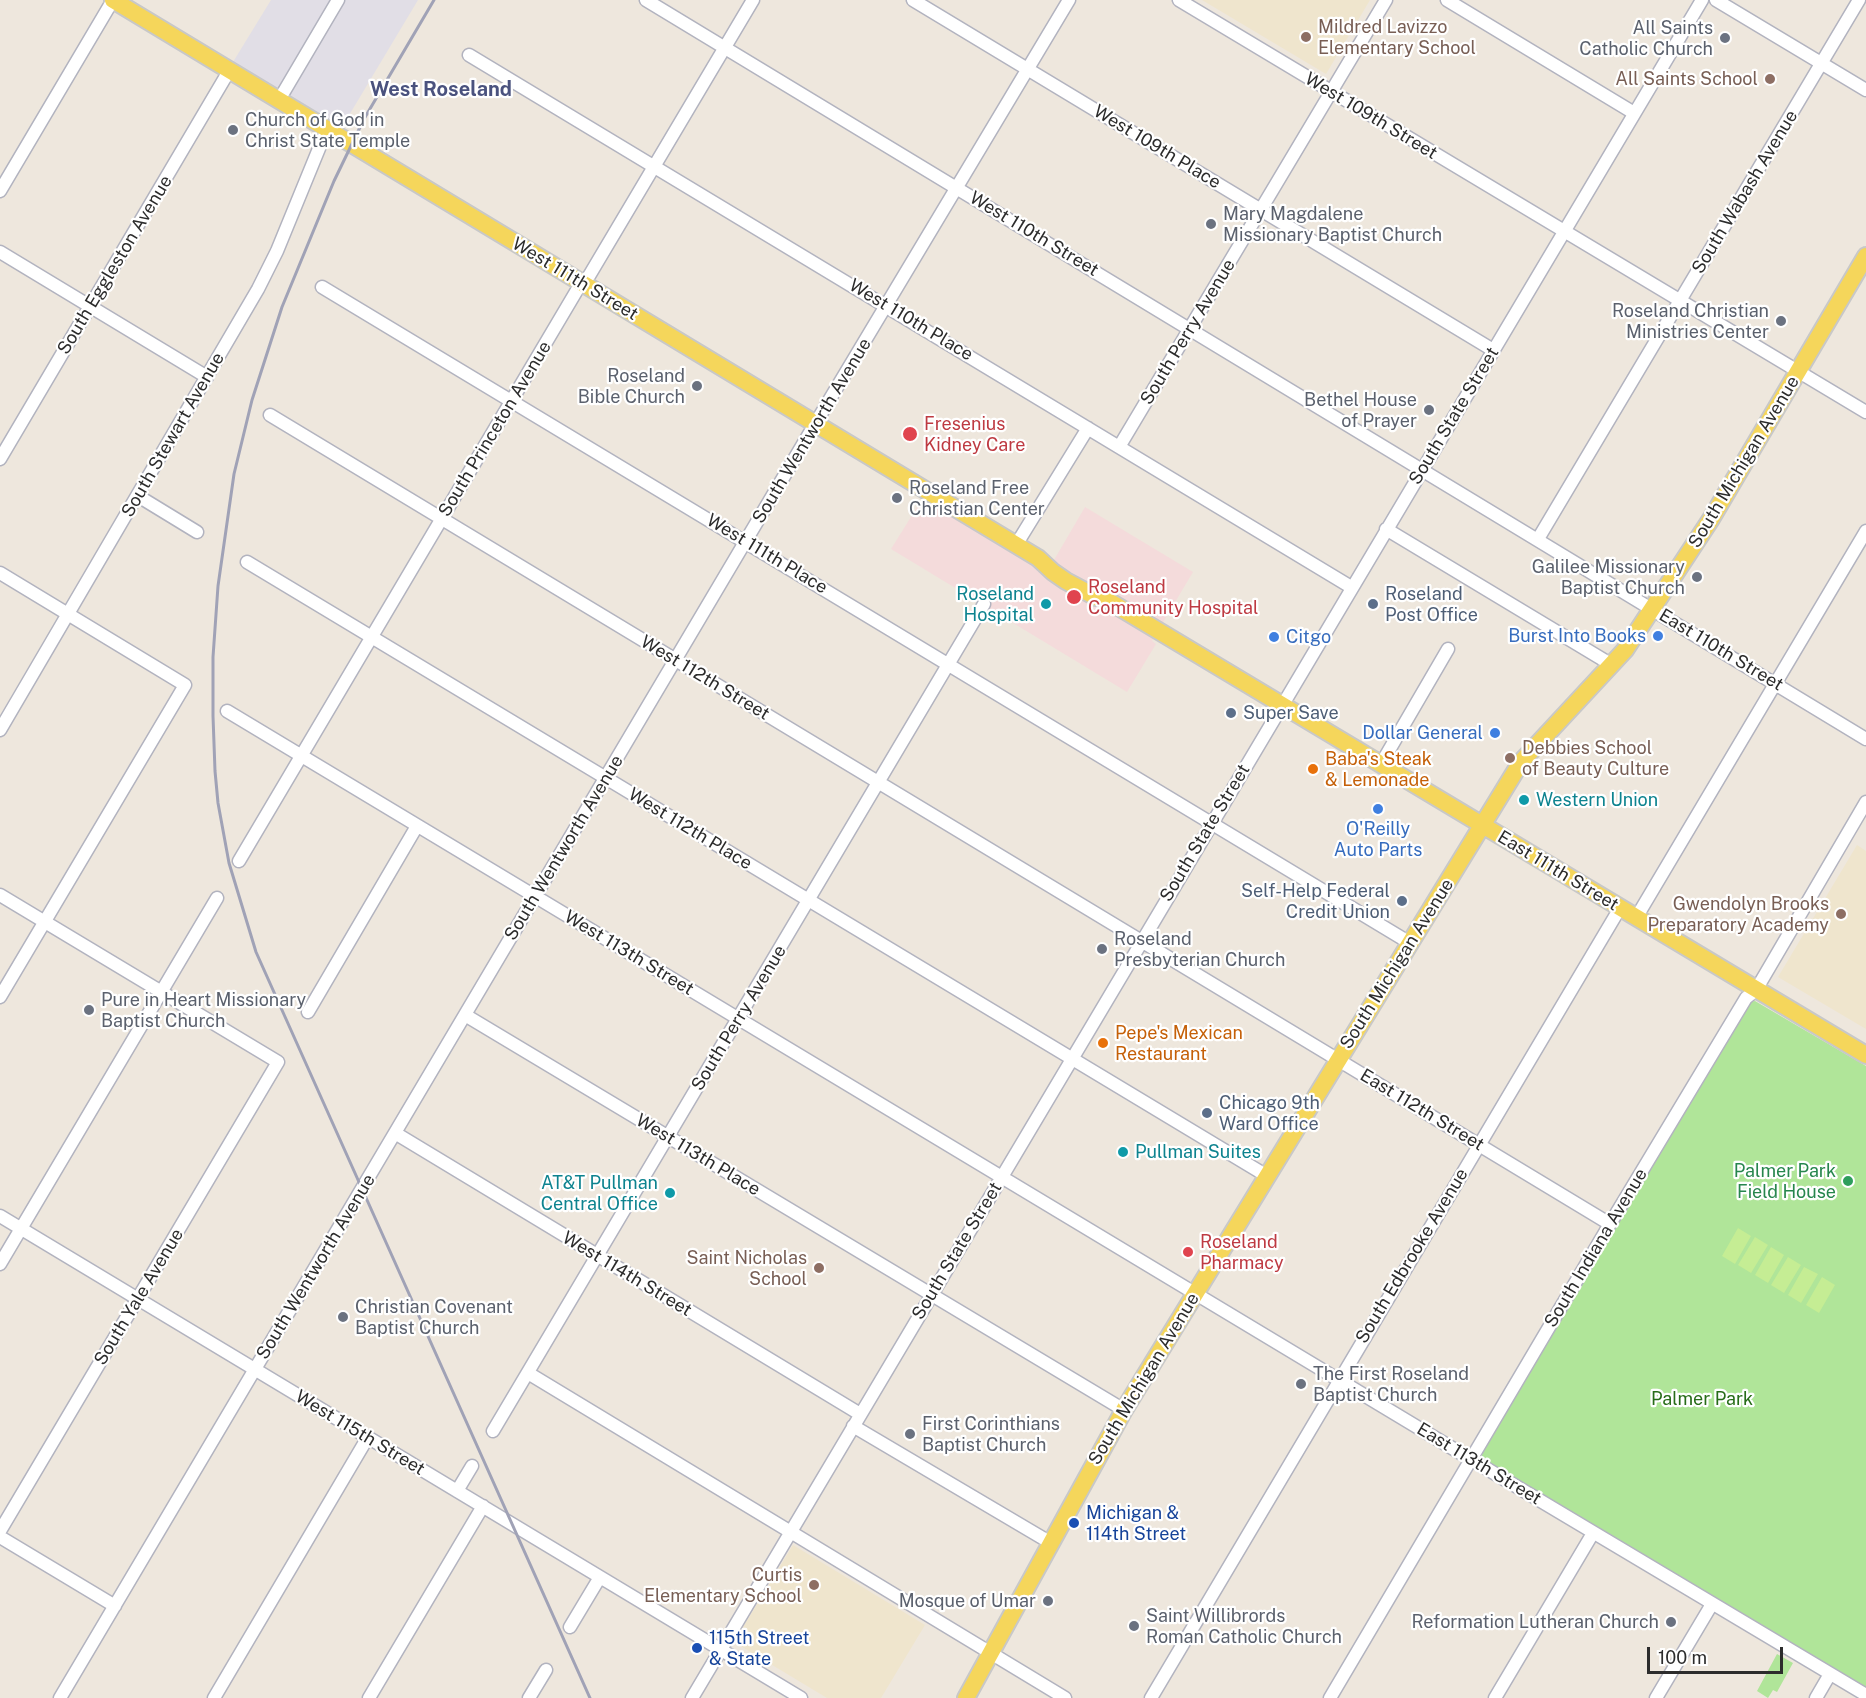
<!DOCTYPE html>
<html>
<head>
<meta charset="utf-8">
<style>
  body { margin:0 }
  #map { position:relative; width:1866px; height:1698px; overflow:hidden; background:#eee7dd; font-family:"Public Sans",sans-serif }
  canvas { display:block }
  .scale { position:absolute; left:1647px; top:1647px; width:136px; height:27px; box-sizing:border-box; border:3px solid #2c2c2c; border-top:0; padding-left:8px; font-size:18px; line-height:21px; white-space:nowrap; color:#2c2c2c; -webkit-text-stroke:4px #fff; paint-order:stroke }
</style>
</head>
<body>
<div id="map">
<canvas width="1866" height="1698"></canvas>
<div class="scale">100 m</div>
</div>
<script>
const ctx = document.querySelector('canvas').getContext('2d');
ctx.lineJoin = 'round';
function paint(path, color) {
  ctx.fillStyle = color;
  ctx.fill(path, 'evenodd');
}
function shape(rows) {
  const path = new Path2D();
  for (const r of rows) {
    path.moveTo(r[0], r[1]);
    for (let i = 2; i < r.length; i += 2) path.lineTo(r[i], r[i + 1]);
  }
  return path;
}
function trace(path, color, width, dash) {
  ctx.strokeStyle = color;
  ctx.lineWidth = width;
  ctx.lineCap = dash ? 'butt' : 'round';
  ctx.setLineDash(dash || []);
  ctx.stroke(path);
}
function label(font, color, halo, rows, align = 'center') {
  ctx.font = font + ' "Public Sans",sans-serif';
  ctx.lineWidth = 4.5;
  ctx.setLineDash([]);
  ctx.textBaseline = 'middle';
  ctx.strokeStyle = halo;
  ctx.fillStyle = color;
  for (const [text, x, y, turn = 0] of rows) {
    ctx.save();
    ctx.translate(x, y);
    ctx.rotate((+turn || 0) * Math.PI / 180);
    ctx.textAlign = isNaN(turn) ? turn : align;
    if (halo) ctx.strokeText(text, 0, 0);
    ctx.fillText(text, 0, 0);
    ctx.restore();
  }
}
paint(shape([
  [271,0,418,0,342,127,233,62]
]), '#e1dee6');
paint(shape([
  [1202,0,1370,0,1326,74],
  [1857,845,1866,851,1866,1029,1778,977],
  [793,1545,925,1625,881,1698,827,1698,734,1642]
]), '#efe5cd');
paint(shape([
  [924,496,1047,572,1085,507,1193,572,1152,641,1156,644,1127,692,891,549]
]), '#f4dbdb');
paint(shape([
  [1755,1001,1866,1066,1866,1688,1489,1464,1482,1456,1482,1448,1749,1002],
  [1777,1654,1793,1663,1777,1692,1773,1690,1768,1698,1757,1691]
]), '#b0e599');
paint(shape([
  [1738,1228,1751,1236,1735,1264,1722,1256],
  [1755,1237,1768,1245,1751,1273,1738,1265],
  [1771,1247,1784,1255,1768,1283,1755,1275],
  [1788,1257,1801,1265,1784,1293,1771,1285],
  [1804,1267,1818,1274,1801,1303,1788,1295],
  [1822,1277,1835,1285,1819,1313,1806,1305]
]), '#c5ed94');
const minor = shape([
  [646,0,1866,739],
  [913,0,1493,350],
  [1179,0,1866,412],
  [1447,0,1634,113],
  [1716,0,1866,90],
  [469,55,1351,587],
  [279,100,338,0],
  [0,191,113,0],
  [0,252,207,377],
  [322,287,1410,943],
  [270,415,1610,1224],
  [1119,447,1386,0],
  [0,459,229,71],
  [138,496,197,532],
  [1386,529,1612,665],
  [1538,539,1859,0],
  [1016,545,1088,428],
  [247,562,1267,1176],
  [0,573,185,685,0,997],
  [227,711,1457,1451,1866,1695],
  [0,730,258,289,277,251,327,129],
  [1381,764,1448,649],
  [239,861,580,285,589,276,753,0],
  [0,895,278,1062,0,1531],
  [1636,918,1866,531],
  [308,1012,417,826],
  [465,1015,1124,1410],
  [395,1133,860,1414],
  [0,1216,801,1698],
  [0,1264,217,898],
  [528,1373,1065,1698],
  [853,1426,1051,1543],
  [493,1431,984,604],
  [457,1491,472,1466],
  [0,1537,115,1606],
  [570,1627,600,1577],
  [60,1698,815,424,1069,0],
  [214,1698,368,1437],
  [369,1698,483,1506],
  [529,1698,546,1670],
  [692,1698,1702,0],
  [1151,1698,1620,908],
  [1330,1698,1610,1224,1746,998,1756,990,1866,802],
  [1495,1698,1593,1533],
  [1656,1698,1712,1604],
  [1816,1698,1830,1674]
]);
const major = shape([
  [113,0,1038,558,1053,572,1066,581,1096,597,1102,597,1866,1055],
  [966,1698,1124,1410,1521,762,1625,650,1711,519,1866,256]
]);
trace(minor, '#b2b3bf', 15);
trace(major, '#c8c8c8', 20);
trace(minor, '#fff', 12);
trace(major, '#f5d65b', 16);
trace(shape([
  [434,0,364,119,334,181,282,307,252,400,234,474,218,586,213,657,213,716,215,771,218,803,229,863,256,952,590,1698]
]), '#a0a2b6', 3);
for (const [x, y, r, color] of [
  [1306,37,6,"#8d6e63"],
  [1725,38,6,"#6b7280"],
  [1770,79,6,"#8d6e63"],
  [233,130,6,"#6b7280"],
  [1211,224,6,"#6b7280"],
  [1781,321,6,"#6b7280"],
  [697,386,6,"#6b7280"],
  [1429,410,6,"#6b7280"],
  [910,434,8,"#e0444e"],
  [897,498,6,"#6b7280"],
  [1697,577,6,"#6b7280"],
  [1074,597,8,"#e0444e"],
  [1046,604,6,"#0f9aa8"],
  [1373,604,6,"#5c6f8a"],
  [1658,636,6,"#3f7fe0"],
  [1274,637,6,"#3f7fe0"],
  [1231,713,6,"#5c6f8a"],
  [1495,733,6,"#3f7fe0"],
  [1510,758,6,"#8d6e63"],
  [1313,769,6,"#e8710a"],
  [1524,800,6,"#0f9aa8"],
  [1378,809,6,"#3f7fe0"],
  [1402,901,6,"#5c6f8a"],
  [1841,914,6,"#8d6e63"],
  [1102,949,6,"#6b7280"],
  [89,1010,6,"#6b7280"],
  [1103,1043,6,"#e8710a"],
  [1207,1113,6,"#5c6f8a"],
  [1123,1152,6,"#0f9aa8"],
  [1848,1181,6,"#2e9e5b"],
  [670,1193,6,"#0f9aa8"],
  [1188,1252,6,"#e0444e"],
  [819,1268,6,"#8d6e63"],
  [343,1317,6,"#6b7280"],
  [1301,1384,6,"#6b7280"],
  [910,1434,6,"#6b7280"],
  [1074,1523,6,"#1a4fb4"],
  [814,1585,6,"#8d6e63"],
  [1048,1601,6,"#6b7280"],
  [1671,1622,6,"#6b7280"],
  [1134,1626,6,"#6b7280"],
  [697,1648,6,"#1a4fb4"]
]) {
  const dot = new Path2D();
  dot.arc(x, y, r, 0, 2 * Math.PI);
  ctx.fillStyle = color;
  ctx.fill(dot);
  trace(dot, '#fff', 2);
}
label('18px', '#785e54', '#fff', [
  ["Mildred Lavizzo",1318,27,"left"],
  ["Elementary School",1318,48,"left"],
  ["All Saints School",1758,79],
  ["Debbies School",1522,748,"left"],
  ["of Beauty Culture",1522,769,"left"],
  ["Gwendolyn Brooks",1829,904],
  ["Preparatory Academy",1829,925],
  ["Saint Nicholas",807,1258],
  ["School",807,1279],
  ["Curtis",802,1575],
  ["Elementary School",802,1596]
], 'right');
label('18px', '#5b616d', '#fff', [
  ["All Saints",1713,28,"right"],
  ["Catholic Church",1713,49,"right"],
  ["Church of God in",245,120],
  ["Christ State Temple",245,141],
  ["Mary Magdalene",1223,214],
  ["Missionary Baptist Church",1223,235],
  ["Roseland Christian",1769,311,"right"],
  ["Ministries Center",1769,332,"right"],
  ["Roseland",685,376,"right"],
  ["Bible Church",685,397,"right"],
  ["Bethel House",1417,400,"right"],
  ["of Prayer",1417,421,"right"],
  ["Roseland Free",909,488],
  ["Christian Center",909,509],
  ["Galilee Missionary",1685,567,"right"],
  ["Baptist Church",1685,588,"right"],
  ["Roseland",1114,939],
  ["Presbyterian Church",1114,960],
  ["Pure in Heart Missionary",101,1000],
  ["Baptist Church",101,1021],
  ["Christian Covenant",355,1307],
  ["Baptist Church",355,1328],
  ["The First Roseland",1313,1374],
  ["Baptist Church",1313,1395],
  ["First Corinthians",922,1424],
  ["Baptist Church",922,1445],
  ["Mosque of Umar",1036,1601,"right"],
  ["Saint Willibrords",1146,1616],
  ["Roman Catholic Church",1146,1637],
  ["Reformation Lutheran Church",1659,1622,"right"]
], 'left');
label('18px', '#2c2c2c', '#fff', [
  ["West 109th Street",1371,116,31],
  ["West 109th Place",1157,147,31],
  ["South Wabash Avenue",1745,192,-59],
  ["West 110th Street",1034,234,31],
  ["South Eggleston Avenue",115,265,-59],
  ["West 111th Street",575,279,31],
  ["West 110th Place",911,320,31],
  ["South Perry Avenue",1188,332,-59],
  ["South State Street",1454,416,-59],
  ["South Princeton Avenue",495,429,-59],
  ["South Wentworth Avenue",812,431,-59],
  ["South Stewart Avenue",173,435,-60],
  ["South Michigan Avenue",1744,462,-59],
  ["West 111th Place",767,554,31],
  ["East 110th Street",1721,650,31],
  ["West 112th Street",705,678,31],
  ["West 112th Place",690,829,31],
  ["South State Street",1205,833,-59],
  ["South Wentworth Avenue",564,848,-59],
  ["East 111th Street",1558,871,31],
  ["West 113th Street",629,953,31],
  ["South Michigan Avenue",1397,964,-58],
  ["South Perry Avenue",739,1018,-59],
  ["East 112th Street",1422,1110,31],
  ["West 113th Place",698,1155,31],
  ["South Indiana Avenue",1596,1248,-59],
  ["South State Street",957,1251,-59],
  ["South Edbrooke Avenue",1412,1256,-59],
  ["South Wentworth Avenue",316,1267,-59],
  ["West 114th Street",627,1274,31],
  ["South Yale Avenue",139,1297,-59],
  ["South Michigan Avenue",1144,1379,-59],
  ["West 115th Street",360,1433,31],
  ["East 113th Street",1479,1464,31]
]);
label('18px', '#be3a42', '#fff', [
  ["Fresenius",924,424],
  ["Kidney Care",924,445],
  ["Roseland",1088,587],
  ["Community Hospital",1088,608],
  ["Roseland",1200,1242],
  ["Pharmacy",1200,1263]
], 'left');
label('18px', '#0d838f', '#fff', [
  ["Roseland",1034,594],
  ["Hospital",1034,615],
  ["Western Union",1536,800,"left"],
  ["Pullman Suites",1135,1152,"left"],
  ["AT&T Pullman",658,1183],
  ["Central Office",658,1204]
], 'right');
label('18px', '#4e5e75', '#fff', [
  ["Roseland",1385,594],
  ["Post Office",1385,615],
  ["Super Save",1243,713],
  ["Self-Help Federal",1390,891,"right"],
  ["Credit Union",1390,912,"right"],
  ["Chicago 9th",1219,1103],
  ["Ward Office",1219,1124]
], 'left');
label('18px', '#366cbe', '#fff', [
  ["Burst Into Books",1646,636],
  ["Citgo",1286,637,"left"],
  ["Dollar General",1483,733],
  ["O'Reilly",1378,829,"center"],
  ["Auto Parts",1378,850,"center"]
], 'right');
label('18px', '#c56008', '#fff', [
  ["Baba's Steak",1325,759],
  ["& Lemonade",1325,780],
  ["Pepe's Mexican",1115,1033],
  ["Restaurant",1115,1054]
], 'left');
label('18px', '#27864d', '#fff', [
  ["Palmer Park",1836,1171],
  ["Field House",1836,1192]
], 'right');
label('18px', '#276c18', '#fff', [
  ["Palmer Park",1702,1399]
]);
label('18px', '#164399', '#fff', [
  ["Michigan &",1086,1513],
  ["114th Street",1086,1534],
  ["115th Street",709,1638],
  ["& State",709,1659]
], 'left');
label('bold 20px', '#4a527e', '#fff', [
  ["West Roseland",441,90]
]);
</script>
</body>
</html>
